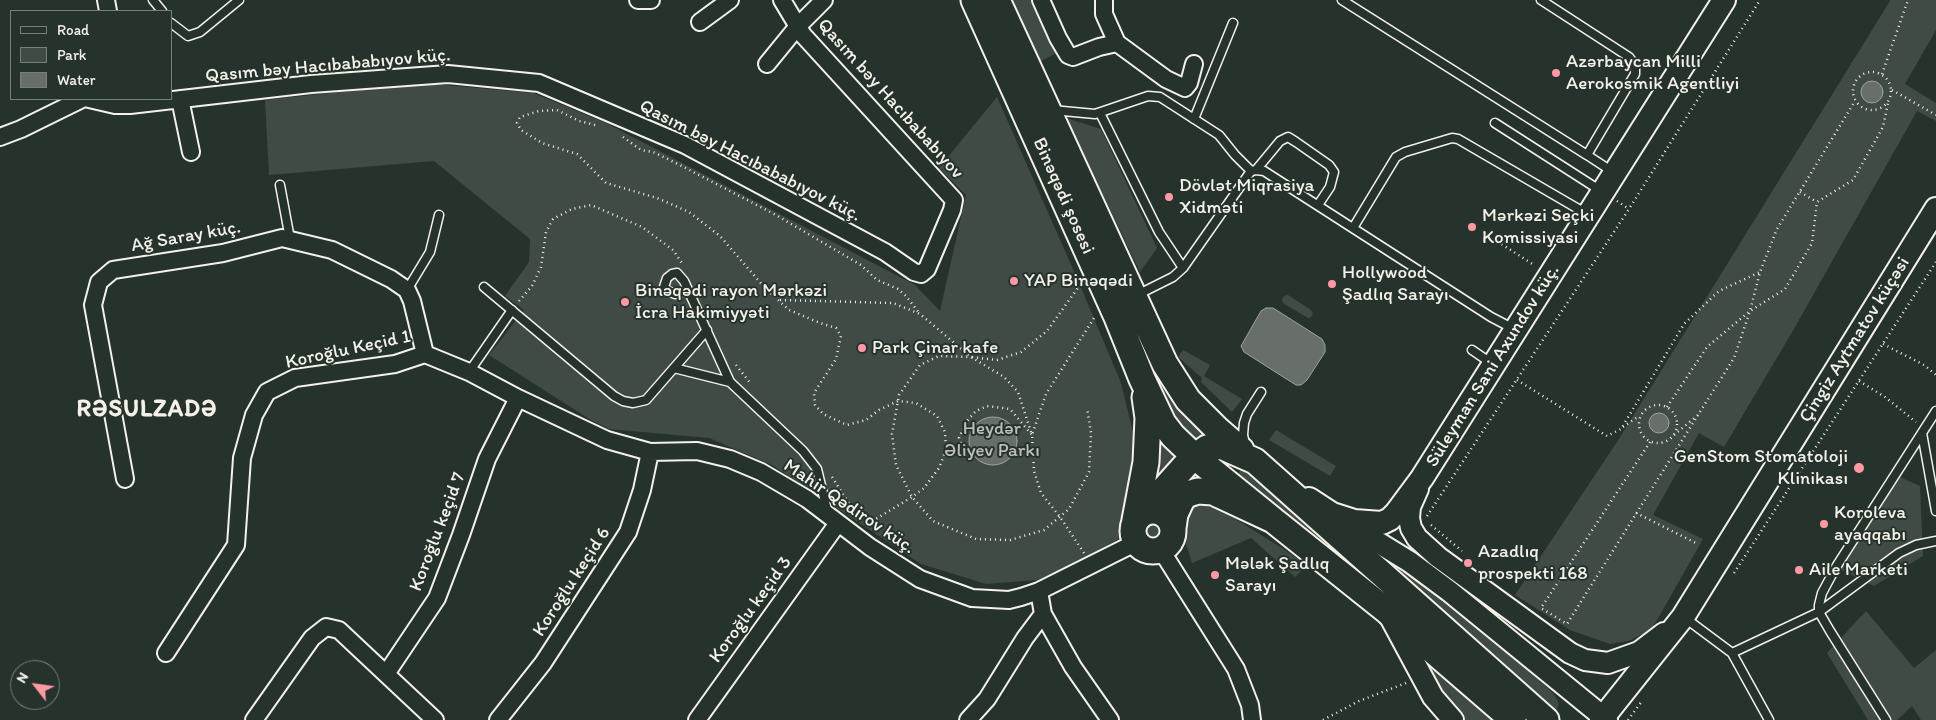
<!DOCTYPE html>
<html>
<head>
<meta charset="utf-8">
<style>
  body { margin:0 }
  #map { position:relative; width:1936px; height:720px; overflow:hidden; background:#26332d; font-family:Itim,sans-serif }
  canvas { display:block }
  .legend { position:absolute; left:10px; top:10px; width:162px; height:90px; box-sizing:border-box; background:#26332d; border:1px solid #787f78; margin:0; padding:6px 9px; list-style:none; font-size:15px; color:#f4f1e8 }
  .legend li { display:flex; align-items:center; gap:10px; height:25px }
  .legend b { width:25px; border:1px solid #787f78 }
  .north { position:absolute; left:10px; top:660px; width:50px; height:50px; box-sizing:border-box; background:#26332d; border:1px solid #787f78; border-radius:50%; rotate:300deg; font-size:14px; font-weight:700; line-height:20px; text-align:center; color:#f4f1e8 }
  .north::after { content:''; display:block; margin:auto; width:18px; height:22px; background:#ff9aa2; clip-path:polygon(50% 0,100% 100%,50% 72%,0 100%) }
</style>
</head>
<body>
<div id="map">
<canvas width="1936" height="720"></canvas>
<ul class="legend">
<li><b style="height:6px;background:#26332d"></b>Road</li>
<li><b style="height:14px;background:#414b45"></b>Park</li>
<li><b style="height:14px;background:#676f68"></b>Water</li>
</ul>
<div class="north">N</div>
</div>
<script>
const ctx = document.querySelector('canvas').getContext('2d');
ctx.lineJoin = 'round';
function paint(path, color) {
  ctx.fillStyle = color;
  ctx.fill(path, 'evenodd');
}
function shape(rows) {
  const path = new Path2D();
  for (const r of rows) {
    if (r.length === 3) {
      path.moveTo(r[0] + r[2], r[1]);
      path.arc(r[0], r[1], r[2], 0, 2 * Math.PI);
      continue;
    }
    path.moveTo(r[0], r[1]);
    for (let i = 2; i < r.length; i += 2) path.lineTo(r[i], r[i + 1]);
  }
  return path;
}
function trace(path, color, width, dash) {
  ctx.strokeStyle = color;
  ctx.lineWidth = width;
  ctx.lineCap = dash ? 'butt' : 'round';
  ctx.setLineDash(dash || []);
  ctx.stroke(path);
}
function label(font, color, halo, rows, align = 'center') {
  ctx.font = font + ' Itim,sans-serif';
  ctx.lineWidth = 4;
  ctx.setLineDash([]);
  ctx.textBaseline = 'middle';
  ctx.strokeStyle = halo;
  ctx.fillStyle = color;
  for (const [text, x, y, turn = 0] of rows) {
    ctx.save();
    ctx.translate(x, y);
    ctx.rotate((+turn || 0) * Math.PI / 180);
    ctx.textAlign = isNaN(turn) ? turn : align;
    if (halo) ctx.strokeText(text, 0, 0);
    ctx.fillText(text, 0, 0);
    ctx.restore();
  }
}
paint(shape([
  [1008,0,1031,0,1057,53,1037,63],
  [1889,0,1936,0,1936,30,1905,84,1936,103,1936,121,1917,111,1791,334,1724,447,1699,433,1653,515,1703,539,1652,629,1629,641,1610,644,1570,630,1515,595,1617,442,1890,1],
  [423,83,533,93,606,123,915,285,940,311,966,195,939,168,997,97,1080,285,1121,383,1136,444,1127,521,1118,539,1087,558,1037,580,986,584,921,564,772,465,709,438,609,429,591,420,489,355,524,310,505,296,529,262,530,239,434,161,269,175,265,100],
  [1066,118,1101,129,1157,248,1140,272],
  [1288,295,1311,310,1313,314,1310,318,1308,318,1283,303,1282,299,1284,296],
  [1183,350,1210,365,1204,376,1242,399,1232,412,1201,382,1202,378,1178,357],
  [1141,353,1173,398,1206,433,1195,441,1167,413],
  [1154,425,1177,456,1152,493],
  [1276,430,1336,466,1330,476,1269,440],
  [1241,469,1248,469,1406,610,1239,481,1238,474],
  [1895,475,1920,486,1923,556,1874,586,1836,567],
  [1205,500,1285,550,1306,565,1295,577,1251,538,1192,563,1179,522,1190,503],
  [1154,531,12],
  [1354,538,1403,567,1503,648,1554,694,1559,704,1555,714],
  [1866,611,1914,668,1936,650,1936,720,1921,720,1912,706,1897,720,1868,720,1827,653],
  [1435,667,1499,720,1466,720,1454,710,1430,673]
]), '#414b45');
const water = shape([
  [1872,92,11],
  [1266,308,1273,308,1322,339,1325,345,1325,352,1307,380,1301,385,1296,385,1244,352,1241,346,1261,311,1266,308],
  [1659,423,10],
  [993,441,24]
]);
paint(water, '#676f68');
trace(water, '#9fa39b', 1);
const service = shape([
  [153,0,162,11],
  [1342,0,1587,155],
  [1541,0,1629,57,1635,65,1635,74,1587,155,1613,172],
  [171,23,188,36,200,32,239,0],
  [1052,110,1095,114,1148,96,1160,97,1219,135,1235,155,1251,171],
  [1100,113,1159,232,1183,268],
  [1194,119,1233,23],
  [1495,123,1601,191],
  [1256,170,1280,141,1288,137,1296,142,1329,165,1334,172,1330,187,1318,205],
  [280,185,290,239],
  [1353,228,1396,157,1405,152,1452,138,1458,139,1587,214],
  [484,287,614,396,623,401,633,403,646,400,707,330],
  [407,290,430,252,439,215],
  [688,290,675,294,668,291,664,287,667,278,672,274,677,273,684,281,730,382,803,451,817,469,827,510],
  [1137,295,1173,277,1183,268,1251,171,1256,170,1264,171,1491,317,1514,329],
  [1472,350,1491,363],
  [674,368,730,382],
  [469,372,512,310],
  [1922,433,1936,511],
  [1245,444,1243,435,1244,423,1247,414,1261,392],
  [1685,618,1732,653,1769,720],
  [1732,653,1819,612,1899,553,1916,545,1936,541],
  [1886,720,1830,631,1819,612,1819,605,1822,593,1836,567,1936,411]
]);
const minor = shape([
  [106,0,108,11],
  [638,0,651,0],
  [1041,0,1058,38,1068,55,1073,57,1099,47,1117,43,1166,79,1185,88,1189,83,1194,64],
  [1104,0,1104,14,1117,43],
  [700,22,730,0],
  [767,64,798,26,824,0],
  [89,99,115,105,130,105,311,84,448,74,539,83,685,145,885,252,914,272,921,274,927,269,952,210,954,200,803,35,782,0],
  [180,99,191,152],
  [0,137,21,129,82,99],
  [425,354,469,372,518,398,607,440,650,452,697,451,730,459,761,472,807,499,870,547,920,579,972,598,1009,600,1021,597,1039,591,1137,542],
  [125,479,93,305,99,282,113,270,223,253,282,238,332,250,391,279,407,290,412,301,425,354],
  [1161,550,1236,669,1250,705,1252,720],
  [1039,591,1043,614,1073,667,1110,720],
  [166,653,236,545,242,458,254,415,267,392,295,378,395,364,425,354],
  [386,674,437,598,461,535,487,459,518,398],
  [254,720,312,638,326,627,339,630,435,720],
  [498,720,543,663,628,532,642,490,650,452],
  [697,720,838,523],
  [968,720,987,699,1025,638,1043,614]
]);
const tertiary = shape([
  [1418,489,1410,507,1409,518,1411,528,1417,538,1438,557,1570,653,1585,660,1608,663,1639,652,1664,633],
  [1340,519,1410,562,1449,591,1607,720],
  [1390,617,1433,697,1453,720]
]);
const secondary = shape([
  [1309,499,1332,514,1354,521,1382,523,1390,519,1396,513,1422,478,1724,0],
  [1601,720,1683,617,1936,209]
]);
const primary = shape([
  [974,0,1117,317,1142,379,1163,423,1173,436,1194,456,1273,520],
  [997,0,1165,364,1188,400,1218,430,1241,450],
  [1153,531,20],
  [1139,517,1190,460,1207,448,1214,446,1223,447,1255,461,1546,720],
  [1135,520,1146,462,1148,418,1145,397],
  [1173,528,1175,514,1182,499,1188,494,1198,491,1213,492,1224,497,1273,520,1387,611,1513,720]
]);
trace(service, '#f4f1e8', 11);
trace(minor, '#f4f1e8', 20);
trace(tertiary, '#f4f1e8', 24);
trace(secondary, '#f4f1e8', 26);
trace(primary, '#f4f1e8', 29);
trace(shape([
  [1872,91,19],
  [1882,74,1908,0],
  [1892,90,1936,115],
  [595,125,579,121,557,110,539,111,520,117,517,123,521,130,542,143,577,154,606,183,657,198,689,212,720,236,765,288,789,310,820,323,836,328,841,336,836,359,814,393,815,405,823,414,847,425,866,420,879,410,898,401,916,403,937,416,945,432,946,450,939,468,924,488,912,497,866,525],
  [623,137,641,150,653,152,674,162,776,215,861,265,877,280,898,289,906,296,920,314],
  [1800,192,1817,202],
  [1617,201,1629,209],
  [1489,236,1534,265],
  [780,300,893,303,920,314,971,357,997,360,1021,352,1047,331,1080,285],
  [519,301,532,286,541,267,546,232,553,219,572,209,591,205,642,227,673,250,682,263],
  [1883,344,1924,365,1936,375],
  [736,365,751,384],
  [1517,380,1607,436,1621,429,1684,324,1719,291,1760,272],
  [1859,381,1885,397,1916,422],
  [1658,424,19],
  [1667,407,1707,347,1750,311,1760,272,1777,229,1855,101],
  [1623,427,1639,416],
  [1674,435,1698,415,1734,358,1750,311,1785,289,1812,243,1817,202,1853,180,1883,127,1888,103],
  [1650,442,1541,608,1567,624,1698,415],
  [966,457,959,438,966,422,976,411,987,406,1010,409,1032,435,1018,392,1004,377,971,357,939,356,920,365,899,395,892,434,896,465,912,497,933,521,976,539,1010,540,1044,530,1069,509,1089,472,1091,433,1087,408],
  [832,477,857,516],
  [1636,513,1696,543],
  [1427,516,1629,209,1760,0],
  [1431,525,1462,551],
  [1084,553,1060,517,1041,493,1034,471,1032,435,1046,394,1094,318],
  [1734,573,1936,262],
  [1323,720,1359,701,1406,683],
  [1628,720,1642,701]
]), '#f4f1e8', 2.5, [1, 4]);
trace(service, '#26332d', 8);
trace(minor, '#26332d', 16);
trace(tertiary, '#26332d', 20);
trace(secondary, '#26332d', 22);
trace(primary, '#26332d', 25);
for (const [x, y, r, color] of [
  [1556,73,5,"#ff9aa2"],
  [1169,197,5,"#ff9aa2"],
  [1472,227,5,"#ff9aa2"],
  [1014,281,5,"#ff9aa2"],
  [1332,284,5,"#ff9aa2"],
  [625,302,5,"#ff9aa2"],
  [862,348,5,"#ff9aa2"],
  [1859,468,6,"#ff9aa2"],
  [1824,524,5,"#ff9aa2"],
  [1468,563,5,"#ff9aa2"],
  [1799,570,5,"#ff9aa2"],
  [1215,575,5,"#ff9aa2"]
]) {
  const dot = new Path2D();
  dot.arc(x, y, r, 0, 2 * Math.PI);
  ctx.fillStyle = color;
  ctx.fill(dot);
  trace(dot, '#26332d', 2);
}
label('19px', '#f4f1e8', '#26332d', [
  ["Azərbaycan Milli",1566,62],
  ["Aerokosmik Agentliyi",1566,84],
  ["Dövlət Miqrasiya",1179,186],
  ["Xidməti",1179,208],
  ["Mərkəzi Seçki",1482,216],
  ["Komissiyasi",1482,238],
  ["Hollywood",1342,273],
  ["Şadlıq Sarayı",1342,295],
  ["YAP Binəqədi",1024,281],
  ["Binəqədi rayon Mərkəzi",635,291],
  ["İcra Hakimiyyəti",635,313],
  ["Park Çinar kafe",872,348],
  ["GenStom Stomatoloji",1848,457,"right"],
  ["Klinikası",1848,479,"right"],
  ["Koroleva",1834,513],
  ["ayaqqabı",1834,535],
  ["Azadlıq",1478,552],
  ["prospekti 168",1478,574],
  ["Mələk Şadlıq",1225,564],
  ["Sarayı",1225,586],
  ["Aile Marketi",1809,570]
], 'left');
label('19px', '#f4f1e8', '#26332d', [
  ["Qasım bəy Hacıbababıyov küç.",328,66,-5],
  ["Qasım bəy Hacıbababıyov",890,99,48],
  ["Qasım bəy Hacıbababıyov küç.",750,161,27],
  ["Binəqədi şosesi",1063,196,66],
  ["Ağ Saray küç.",186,237,-10],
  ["Çingiz Aytmatov küçəsi",1855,340,-58],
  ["Koroğlu Keçid 1",348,350,-12],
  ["Süleyman Sani Axundov küç.",1493,366,-58],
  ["Mahir Qədirov küç.",849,507,34],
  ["Koroğlu keçid 7",438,532,-69],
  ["Koroğlu keçid 6",572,582,-57],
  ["Koroğlu keçid 3",751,610,-54]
]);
label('19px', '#bebfb7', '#26332d', [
  ["Heydər",992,429],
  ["Əliyev Parkı",992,451]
]);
ctx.letterSpacing = '1px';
label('bold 24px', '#f4f1e8', '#26332d', [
  ["RƏSULZADƏ",147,410]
]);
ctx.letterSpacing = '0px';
</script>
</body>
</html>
